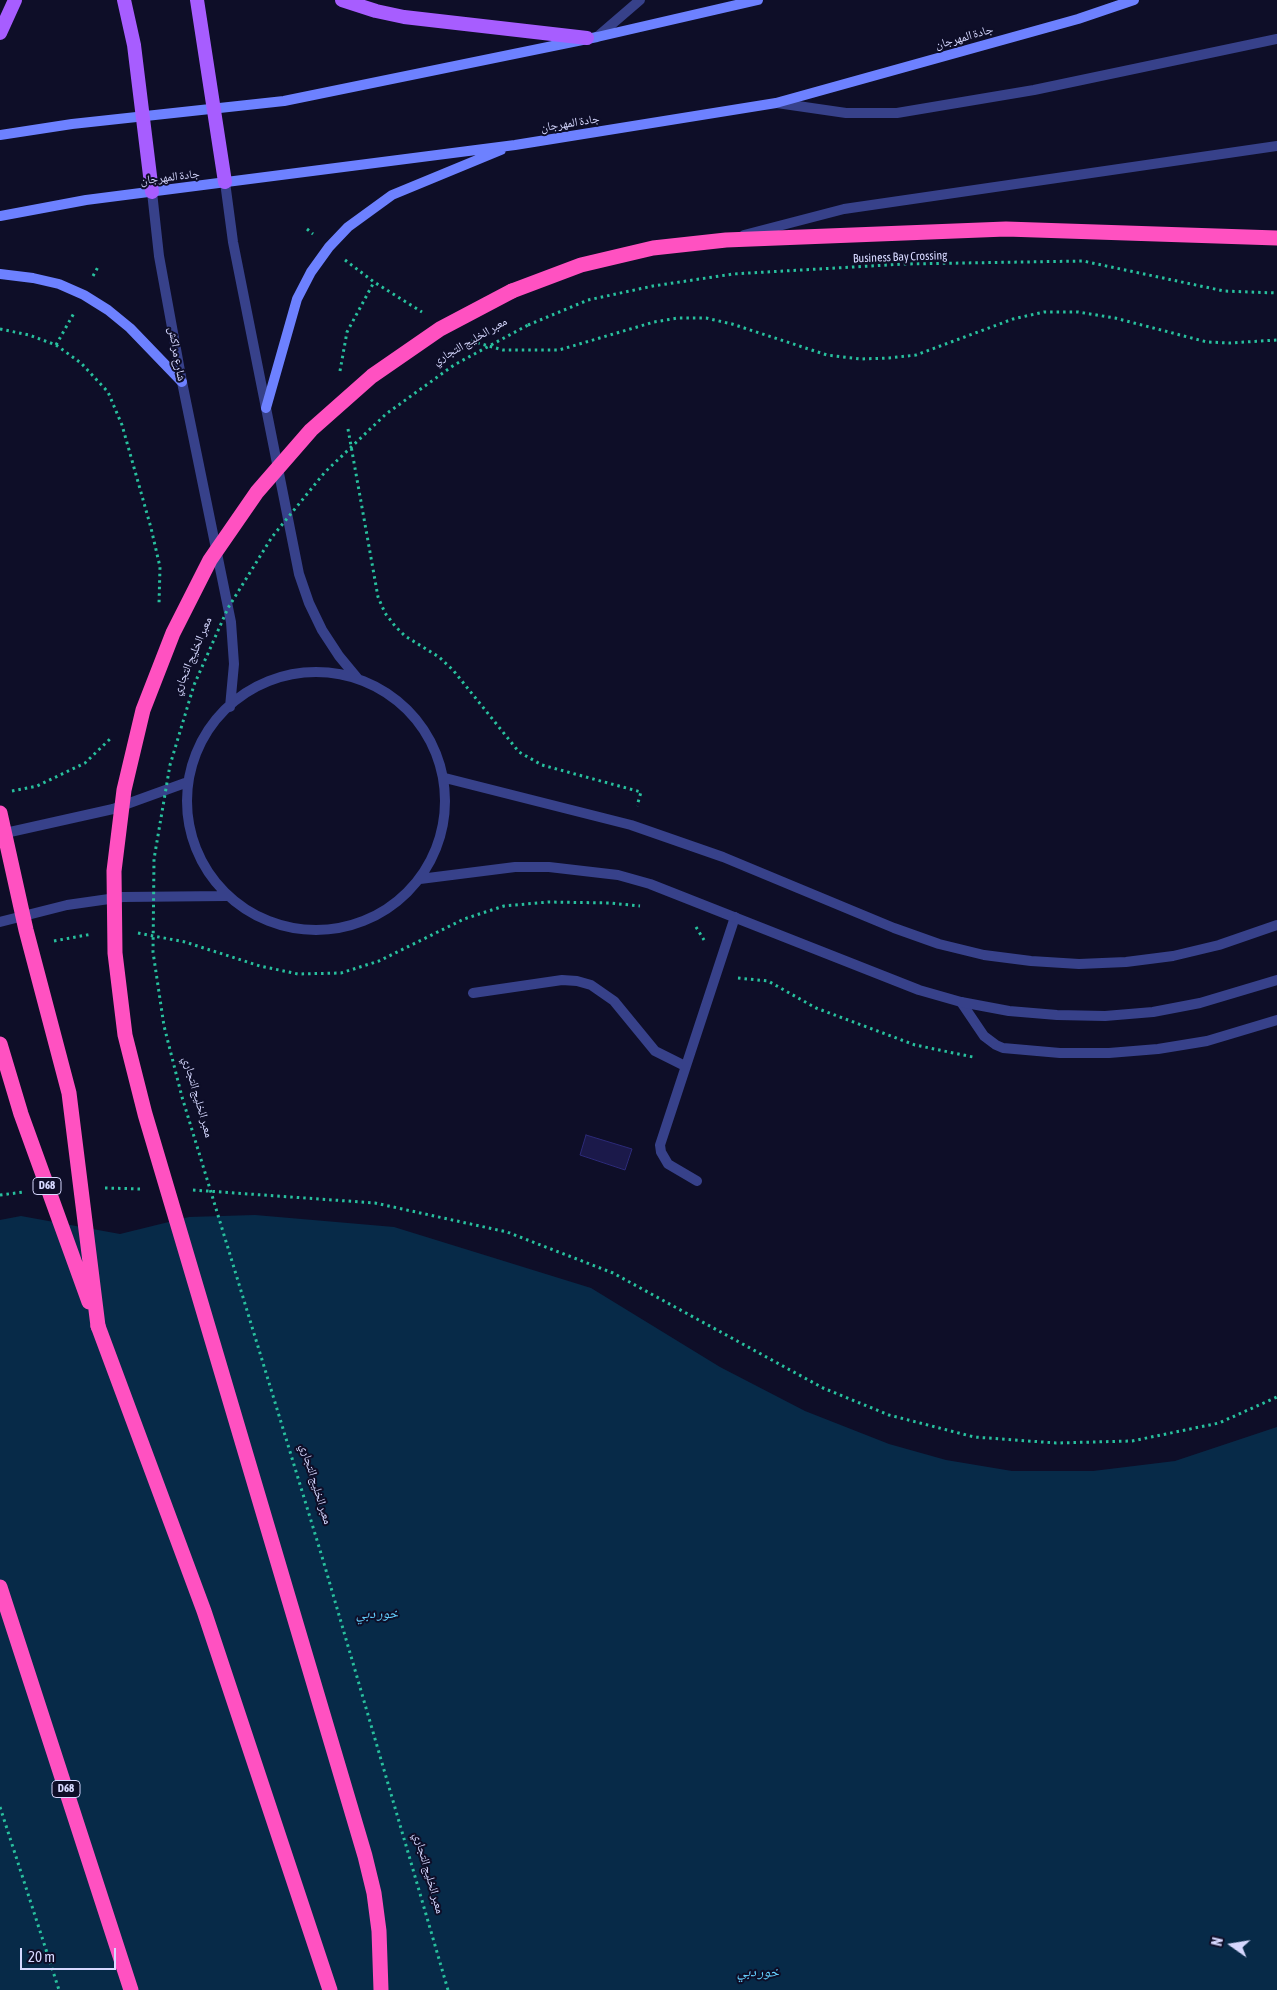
<!DOCTYPE html>
<html>
<head>
<meta charset="utf-8">
<style>
  body { margin:0 }
  #map { position:relative; width:1277px; height:1990px; overflow:hidden; background:#0e0e28; font-family:"Asap Condensed",sans-serif }
  canvas { display:block }
  .north { position:absolute; left:1207px; top:1920px; width:50px; height:50px; -webkit-text-stroke:4px #0e0e28; paint-order:stroke; rotate:283deg; font-size:14px; font-weight:700; line-height:20px; text-align:center; color:#d6d8ff }
  .north::after { content:''; display:block; margin:auto; width:18px; height:22px; background:#d6d8ff; clip-path:polygon(50% 0,100% 100%,50% 72%,0 100%) }
  .scale { position:absolute; left:20px; top:1948px; width:96px; height:22px; box-sizing:border-box; border:2px solid #d6d8ff; border-top:0; padding-left:6px; font-size:15px; line-height:18px; white-space:nowrap; color:#d6d8ff; -webkit-text-stroke:4px #0e0e28; paint-order:stroke }
</style>
</head>
<body>
<div id="map">
<canvas width="1277" height="1990"></canvas>
<div class="north">N</div>
<div class="scale">20 m</div>
</div>
<script>
const ctx = document.querySelector('canvas').getContext('2d');
ctx.lineJoin = 'round';
function paint(path, color) {
  ctx.fillStyle = color;
  ctx.fill(path, 'evenodd');
}
function shape(rows) {
  const path = new Path2D();
  for (const r of rows) {
    if (r.length === 3) {
      path.moveTo(r[0] + r[2], r[1]);
      path.arc(r[0], r[1], r[2], 0, 2 * Math.PI);
      continue;
    }
    path.moveTo(r[0], r[1]);
    for (let i = 2; i < r.length; i += 2) path.lineTo(r[i], r[i + 1]);
  }
  return path;
}
function trace(path, color, width, dash) {
  ctx.strokeStyle = color;
  ctx.lineWidth = width;
  ctx.lineCap = dash ? 'butt' : 'round';
  ctx.setLineDash(dash || []);
  ctx.stroke(path);
}
function label(font, color, halo, rows, align = 'center') {
  ctx.font = font + ' "Asap Condensed","Noto Naskh Arabic",sans-serif';
  ctx.lineWidth = 4;
  ctx.setLineDash([]);
  ctx.textBaseline = 'middle';
  ctx.strokeStyle = halo;
  ctx.fillStyle = color;
  for (const [text, x, y, turn = 0] of rows) {
    ctx.save();
    ctx.translate(x, y);
    ctx.rotate((+turn || 0) * Math.PI / 180);
    ctx.textAlign = isNaN(turn) ? turn : align;
    if (halo) ctx.strokeText(text, 0, 0);
    ctx.fillText(text, 0, 0);
    ctx.restore();
  }
}
paint(shape([
  [255,1215,394,1227,591,1288,720,1367,805,1411,889,1444,946,1460,1012,1471,1093,1471,1175,1461,1277,1427,1277,1990,0,1990,0,1220,21,1216,120,1234,189,1217]
]), '#072a48');
const building = shape([
  [586,1135,632,1149,625,1170,580,1155,586,1135]
]);
paint(building, '#1b194a');
trace(building, '#2c2a78', 1);
trace(shape([
  [307,229,313,234],
  [345,260,374,282,422,312],
  [93,276,98,267],
  [528,325,588,300,653,286,733,274,904,264,1083,261,1224,291,1277,293],
  [0,329,29,335,56,345,81,363,108,392,122,425,151,528,160,567,159,604],
  [471,341,503,350,559,350,654,322,678,318,706,318,732,324,827,355,861,359,889,358,916,355,1013,319,1044,312,1078,312,1115,318,1207,342,1230,343,1277,340],
  [56,345,74,313],
  [340,371,347,332,374,282],
  [348,429,378,597,385,613,395,626,405,636,439,657,453,670,519,752,542,765,641,792,637,806],
  [12,791,37,786,85,763,110,739],
  [696,927,704,940],
  [138,933,185,942,260,966,298,974,341,973,379,961,464,919,504,906,548,902,610,903,640,906],
  [54,941,92,934],
  [738,978,768,981,816,1008,915,1045,973,1057],
  [105,1188,141,1189],
  [193,1190,375,1203,507,1232,613,1273,823,1388,889,1415,974,1437,1056,1443,1132,1441,1219,1423,1277,1397],
  [0,1195,24,1192],
  [0,1807,59,1990]
]), '#28c09e', 3, [2.5, 4]);
trace(shape([
  [597,37,640,0],
  [777,103,846,113,897,113,1034,90,1277,39],
  [744,235,844,209,1277,146],
  [473,993,562,980,577,981,591,985,614,1001,655,1051,685,1066],
  [961,1002,984,1036,996,1045,1003,1048,1060,1053,1109,1053,1158,1049,1207,1041,1277,1020],
  [697,1181,668,1164,661,1152,660,1145,735,917]
]), '#37418a', 10);
trace(shape([
  [225,182,233,242,299,574,309,603,322,630,339,656,358,679],
  [152,192,159,256,182,382,231,622,234,664,230,707],
  [316,801,129],
  [445,778,631,825,723,857,894,928,939,944,984,955,1031,961,1079,964,1126,962,1173,956,1219,945,1277,925],
  [1,834,113,809,185,783],
  [420,879,515,867,549,867,618,875,650,884,919,990,961,1002,1009,1011,1057,1015,1105,1016,1153,1012,1200,1003,1277,980],
  [0,922,67,905,123,897,226,896]
]), '#37418a', 10);
trace(shape([
  [0,135,72,124,284,101,597,37,758,0],
  [0,216,86,200,515,145,776,103,1078,19,1134,0],
  [0,274,33,278,59,284,84,295,108,310,130,328,182,382],
  [266,408,297,299,311,272,329,247,348,227,392,195,501,150]
]), '#6d81ff', 10);
trace(shape([
  [124,0,134,45,152,192],
  [197,0,225,182],
  [342,0,376,11,404,17,587,38],
  [0,33,15,0]
]), '#a75dff', 14);
trace(shape([
  [512,291,581,265,653,248,726,240,1006,229,1277,238],
  [98,1326,204,1611,330,1990],
  [0,1587,131,1990]
]), '#ff51c1', 15);
trace(shape([
  [448,1990,323,1560,182,1097,164,1026,153,952,154,859,170,765,194,685,228,608,272,537,325,472,386,414,454,365,528,325]
]), '#28c09e', 3, [2.5, 4]);
trace(shape([
  [0,813,26,930,69,1093,98,1326],
  [0,1044,21,1114,89,1302],
  [381,1990,379,1931,374,1893,365,1856,145,1114,125,1035,115,953,114,871,124,790,143,710,173,633,210,560,257,492,311,430,372,376,440,329,512,291]
]), '#ff51c1', 15);
for (const [x, y, w] of [
  [47,1186,28],
  [66,1789,28]
]) {
  const box = new Path2D();
  box.roundRect(x - w / 2, y - 8.5, w, 17, 4);
  ctx.fillStyle = '#0e0e28';
  ctx.fill(box);
  trace(box, '#d6d8ff', 1);
}
label('bold 11px', '#d6d8ff', null, [
  ["D68",47,1186],
  ["D68",66,1789]
]);
label('12px', '#d6d8ff', '#0e0e28', [
  ["جادة المهرجان",964,37,-16],
  ["جادة المهرجان",570,123,-9],
  ["جادة المهرجان",170,177,-7],
  ["Business Bay Crossing",900,257,-2],
  ["معبر الخليج التجاري",470,341,-30],
  ["شارع مراكش",177,354,80],
  ["معبر الخليج التجاري",192,656,-67],
  ["معبر الخليج التجاري",198,1097,74],
  ["معبر الخليج التجاري",316,1484,73],
  ["معبر الخليج التجاري",429,1873,74]
]);
label('italic 14px', '#64d1ff', '#0e0e28', [
  ["خور دبي",377,1614],
  ["خور دبي",758,1972,1]
]);
</script>
</body>
</html>
